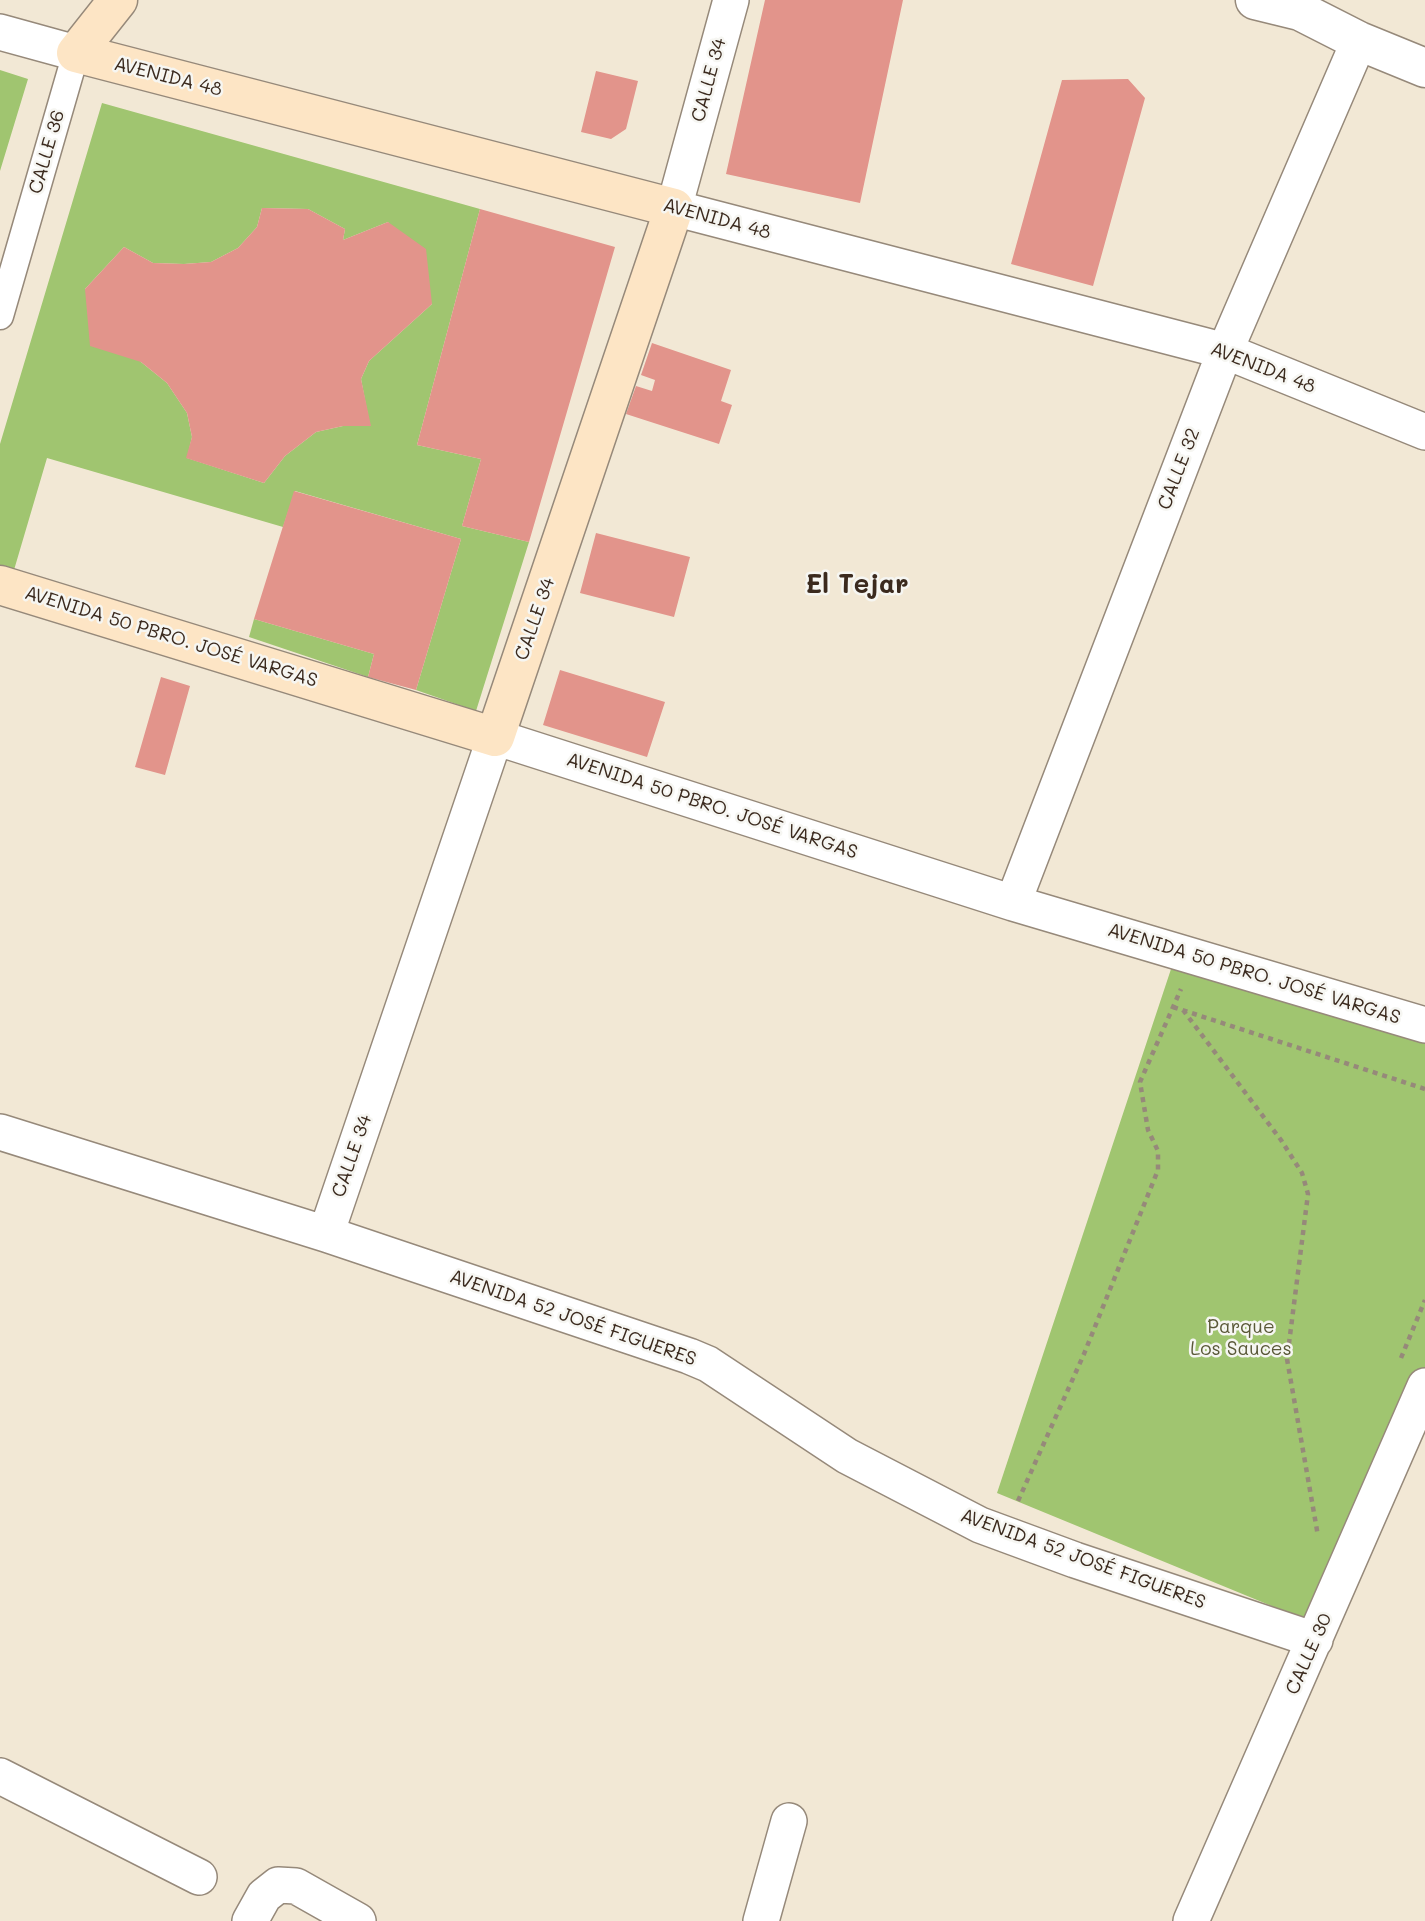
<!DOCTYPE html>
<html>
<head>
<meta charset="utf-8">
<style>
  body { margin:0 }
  canvas { display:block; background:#f2e8d5 }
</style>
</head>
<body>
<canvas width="1425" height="1921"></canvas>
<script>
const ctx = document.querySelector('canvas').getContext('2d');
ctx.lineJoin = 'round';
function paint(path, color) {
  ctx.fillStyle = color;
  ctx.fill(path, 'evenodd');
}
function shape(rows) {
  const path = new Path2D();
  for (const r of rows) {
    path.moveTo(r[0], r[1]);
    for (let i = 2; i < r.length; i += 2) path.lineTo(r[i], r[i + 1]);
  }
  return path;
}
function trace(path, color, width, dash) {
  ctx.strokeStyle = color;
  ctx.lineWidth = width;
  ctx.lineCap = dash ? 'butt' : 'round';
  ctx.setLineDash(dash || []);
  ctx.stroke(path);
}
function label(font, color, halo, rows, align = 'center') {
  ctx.font = font + ' Mali,sans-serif';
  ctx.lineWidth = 5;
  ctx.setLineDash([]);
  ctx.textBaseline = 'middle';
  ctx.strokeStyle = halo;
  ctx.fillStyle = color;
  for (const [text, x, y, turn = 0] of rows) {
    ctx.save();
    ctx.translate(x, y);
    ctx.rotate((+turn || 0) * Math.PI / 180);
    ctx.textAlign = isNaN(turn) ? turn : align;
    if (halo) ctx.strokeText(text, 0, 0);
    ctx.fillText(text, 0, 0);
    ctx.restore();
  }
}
paint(shape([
  [0,70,28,79,0,171],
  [102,103,480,209,417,445,481,459,462,526,529,542,476,711,416,690,461,539,295,491,283,527,47,458,14,570,0,566,0,444],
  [262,208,308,209,345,229,343,240,388,222,432,304,369,361,361,379,370,426,343,426,316,432,285,456,264,483,187,458,192,437,187,413,167,383,141,362,85,289,124,247,153,263,184,264,211,262,238,248,257,227],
  [254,619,374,654,368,677,249,637],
  [1177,951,1425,1025,1425,1377,1313,1623,997,1493]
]), '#a0c570');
paint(shape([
  [765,0,903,0,860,203,726,174],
  [596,71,638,81,626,129,611,139,581,132],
  [1128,79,1145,98,1093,286,1011,264,1062,80],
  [262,208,308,209,345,229,343,240,388,222,426,249,432,304,369,361,361,379,371,426,343,426,316,432,285,456,264,483,186,458,192,437,187,413,167,383,141,362,90,346,85,289,124,247,153,263,184,264,211,262,238,248,257,227],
  [480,209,615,247,529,542,462,526,481,459,417,445],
  [652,343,731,370,721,401,732,405,719,444,626,414,636,386,652,391,655,380,641,375],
  [294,491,461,539,416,690,368,677,374,654,254,619],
  [596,533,690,557,674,617,580,593],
  [560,670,665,702,647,757,543,725],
  [161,677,190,686,165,775,135,767]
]), '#e2948b');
const pedestrian = shape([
  [0,316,76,53]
]);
const minor = shape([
  [731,0,674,208,1225,351,1425,432],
  [0,32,76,53],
  [1013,903,1225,351,1359,41],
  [0,1132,326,1234,689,1356,708,1364,847,1456,980,1525,1075,1560,1315,1640],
  [326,1234,495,737,1013,903,1425,1025],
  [0,1776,199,1877],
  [250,1921,264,1896,278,1885,296,1886,358,1921],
  [761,1921,789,1821],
  [1191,1921,1425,1386]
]);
const tertiary = shape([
  [1255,0,1300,11,1359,41,1425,68]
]);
const secondary = shape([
  [0,585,495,737,674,208,76,53,118,0]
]);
trace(pedestrian, '#96897a', 29);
trace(minor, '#96897a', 38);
trace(tertiary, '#96897a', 41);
trace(secondary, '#96897a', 41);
trace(shape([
  [1173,1007,1425,1089],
  [1183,1010,1281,1140,1302,1173,1308,1194,1287,1359,1318,1536],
  [1401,1358,1425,1300],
  [1018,1501,1084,1354,1158,1170,1158,1151,1148,1130,1140,1082,1181,989]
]), '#96897a', 4.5, [5, 5]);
trace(pedestrian, '#fff', 26);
trace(minor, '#fff', 35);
trace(tertiary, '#fff', 38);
trace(secondary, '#fde5c5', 38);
label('19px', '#3b2a1e', '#f6f6f2', [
  ["AVENIDA 48",168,77,14],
  ["CALLE 34",709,80,-75],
  ["CALLE 36",47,152,-74],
  ["AVENIDA 48",717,219,15],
  ["AVENIDA 48",1263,368,21],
  ["CALLE 32",1179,469,-69],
  ["CALLE 34",535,619,-71],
  ["AVENIDA 50 PBRO. JOSÉ VARGAS",171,637,17],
  ["AVENIDA 50 PBRO. JOSÉ VARGAS",712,806,18],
  ["AVENIDA 50 PBRO. JOSÉ VARGAS",1254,974,17],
  ["CALLE 34",352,1156,-71],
  ["AVENIDA 52 JOSÉ FIGUERES",573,1318,19],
  ["AVENIDA 52 JOSÉ FIGUERES",1083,1559,20],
  ["CALLE 30",1309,1654,-66]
]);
label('19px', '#595837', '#f6f6f2', [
  ["Parque",1241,1327],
  ["Los Sauces",1241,1349]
]);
label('bold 26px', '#3b2a1e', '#f6f6f2', [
  ["El Tejar",857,585]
]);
</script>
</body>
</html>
